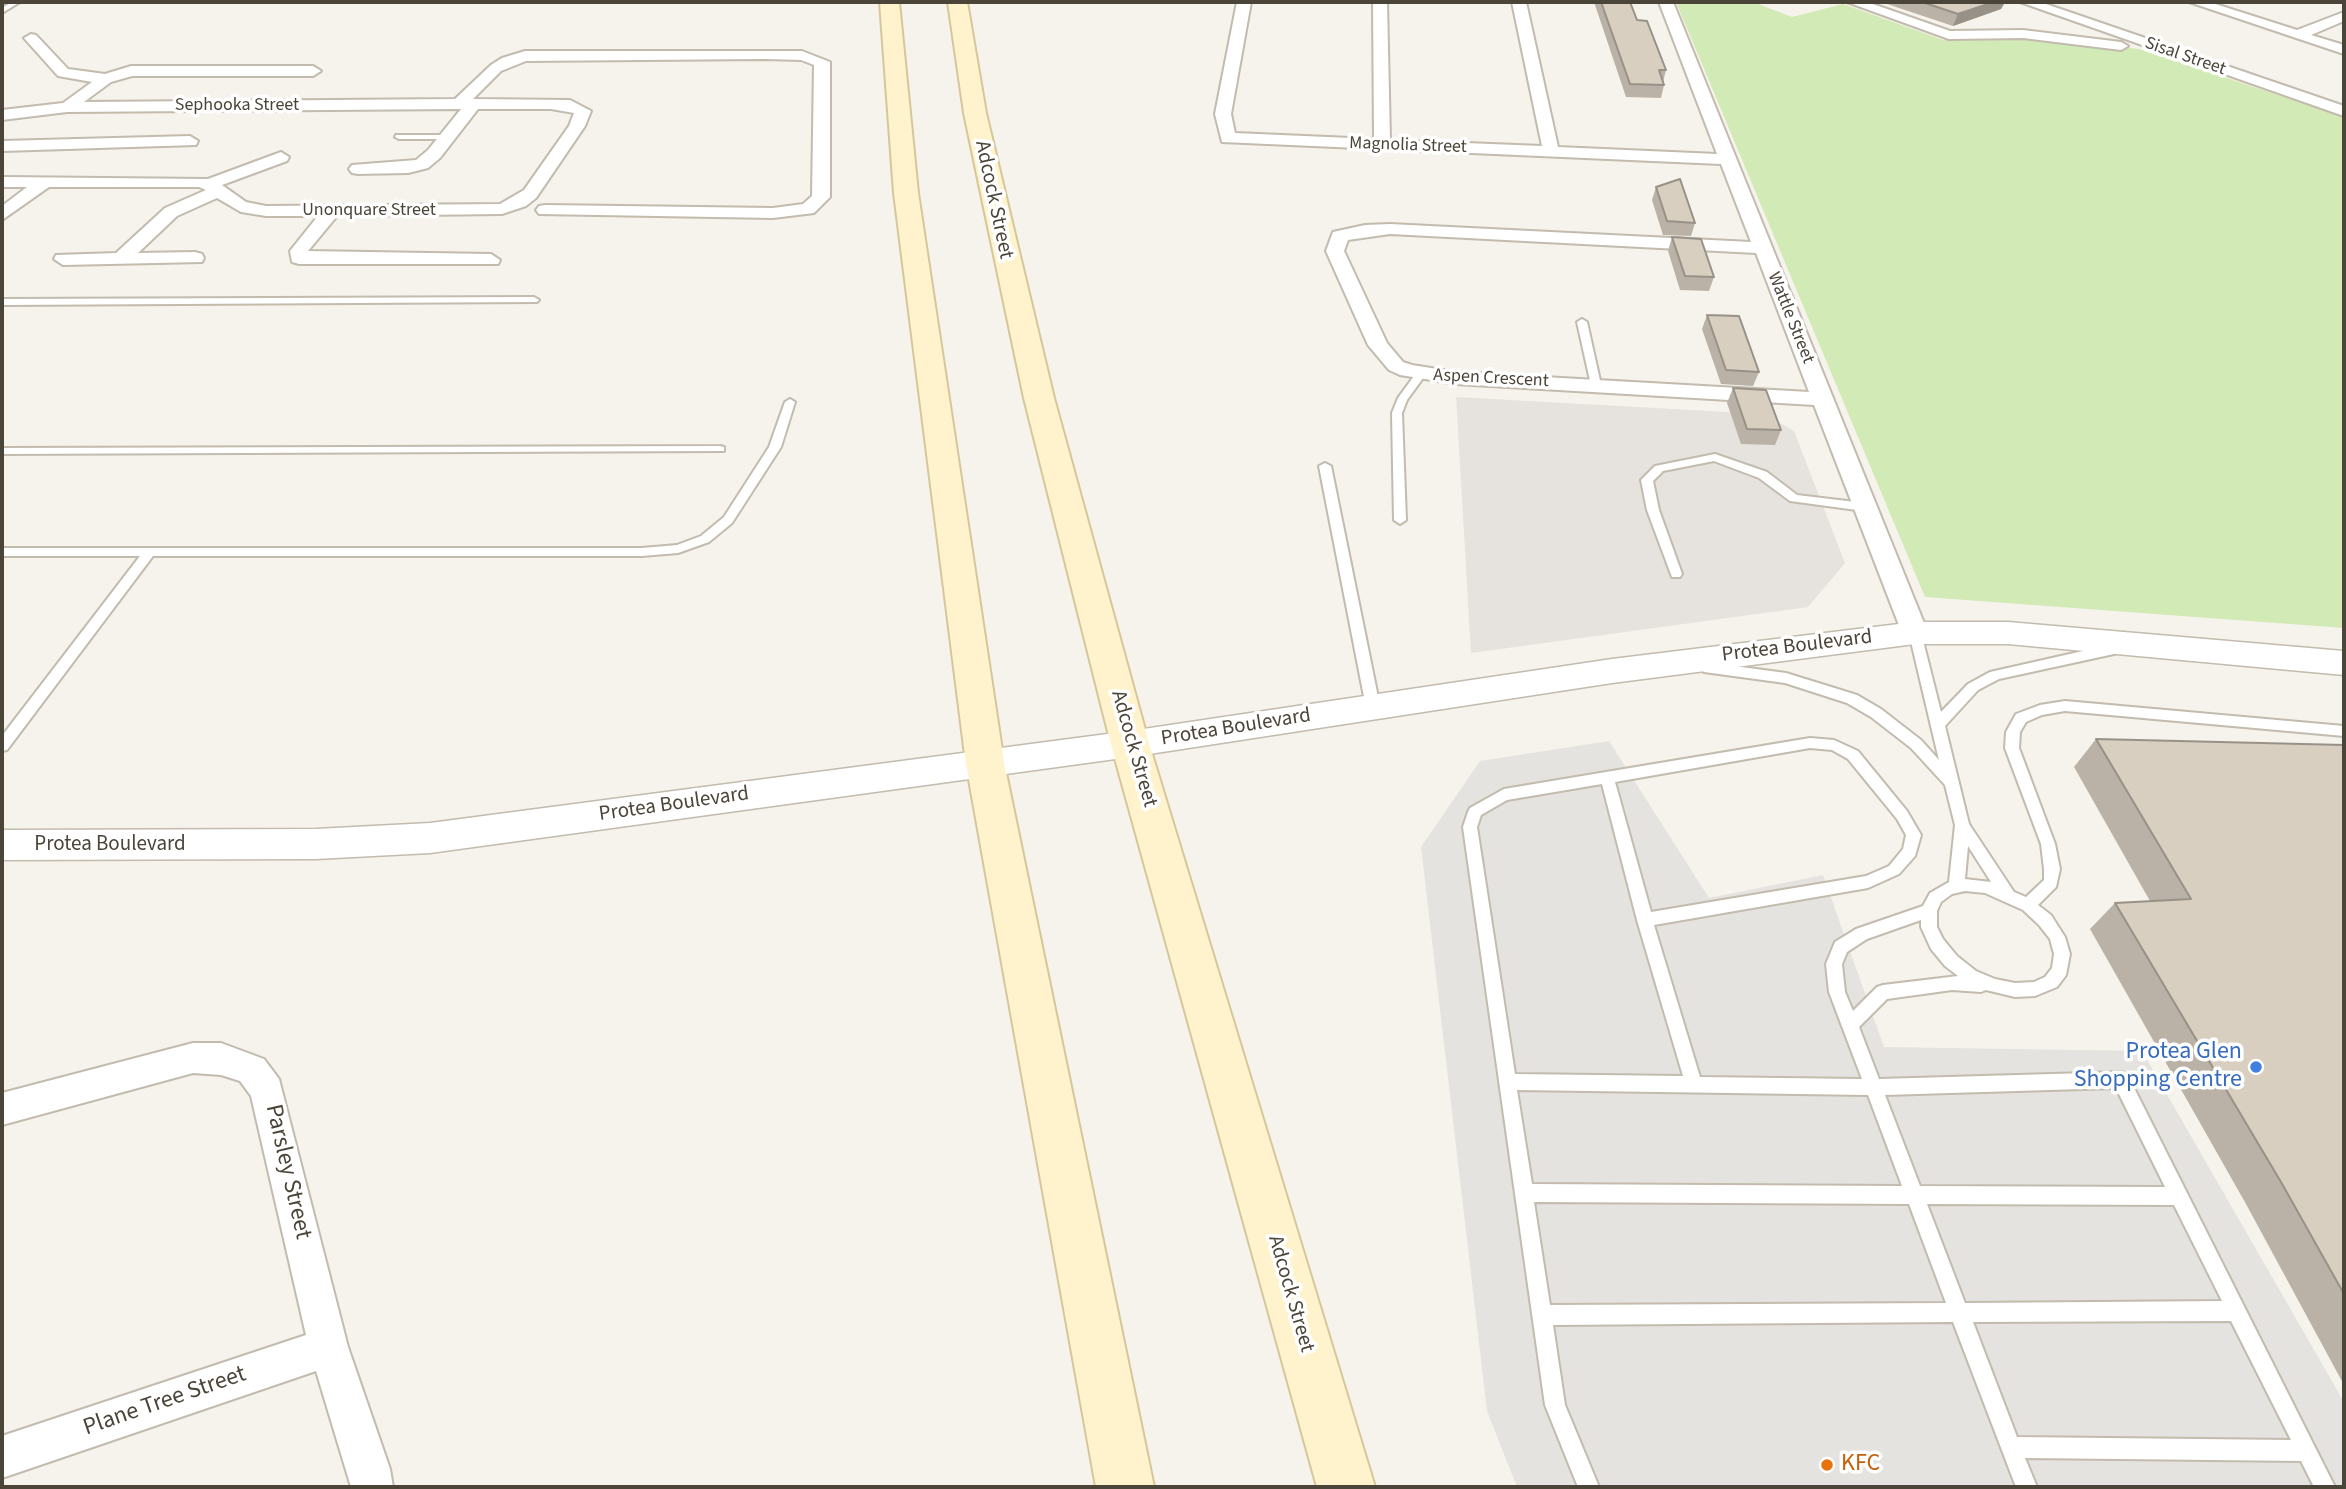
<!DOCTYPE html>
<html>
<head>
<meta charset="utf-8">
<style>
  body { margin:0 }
  #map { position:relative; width:2346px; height:1489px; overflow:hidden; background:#f6f3ec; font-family:"Source Sans 3",sans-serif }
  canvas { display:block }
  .frame { position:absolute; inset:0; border:4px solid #4b4439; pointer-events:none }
</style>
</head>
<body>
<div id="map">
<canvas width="2346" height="1489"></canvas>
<div class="frame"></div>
</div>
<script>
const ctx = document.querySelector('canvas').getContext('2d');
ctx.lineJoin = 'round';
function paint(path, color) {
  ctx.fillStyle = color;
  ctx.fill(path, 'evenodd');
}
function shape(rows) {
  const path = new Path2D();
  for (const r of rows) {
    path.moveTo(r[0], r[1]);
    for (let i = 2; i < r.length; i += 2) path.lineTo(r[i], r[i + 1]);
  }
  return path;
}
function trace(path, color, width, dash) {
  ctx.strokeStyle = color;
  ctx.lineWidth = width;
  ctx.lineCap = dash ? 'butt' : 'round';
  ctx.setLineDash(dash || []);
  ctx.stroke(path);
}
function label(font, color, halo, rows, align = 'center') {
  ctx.font = font + ' "Source Sans 3",sans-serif';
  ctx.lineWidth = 7;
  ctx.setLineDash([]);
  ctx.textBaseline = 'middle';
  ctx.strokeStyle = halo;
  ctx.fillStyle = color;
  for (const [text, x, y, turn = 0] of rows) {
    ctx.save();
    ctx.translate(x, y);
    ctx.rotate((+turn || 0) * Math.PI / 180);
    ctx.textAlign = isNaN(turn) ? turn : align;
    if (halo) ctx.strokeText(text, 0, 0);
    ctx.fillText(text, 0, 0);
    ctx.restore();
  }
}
paint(shape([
  [1456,397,1764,414,1794,431,1845,563,1808,607,1471,653]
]), '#e6e2dd');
paint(shape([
  [1676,2,1753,2,1792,17,1843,4,1943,40,2032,37,2139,49,2344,117,2344,628,1925,597]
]), '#d2eab5');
paint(shape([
  [1609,741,1709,898,1823,875,1884,1047,2142,1051,2344,1402,2344,1487,1517,1487,1487,1411,1421,847,1480,761]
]), '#e5e3e0');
const service = shape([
  [12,2,20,2,2,13,2,8,12,2],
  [396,135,448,135,452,137,448,139,399,139,395,137,396,135],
  [534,297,539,300,537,302,2,305,2,299,534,297],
  [1582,319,1587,322,1601,385,1596,388,1591,385,1577,322,1582,319],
  [1421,371,1426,374,1407,400,1402,413,1406,520,1400,524,1394,520,1392,413,1398,398,1417,372,1421,371],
  [790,399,795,402,781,447,732,523,709,542,678,553,642,556,153,556,7,750,2,751,2,736,140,556,2,556,2,548,642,548,677,545,701,536,724,517,769,447,785,402,790,399],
  [720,446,724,447,724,451,2,454,2,448,720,446],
  [1715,454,1767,472,1797,495,1864,503,1870,507,1864,511,1790,501,1759,478,1714,461,1663,471,1653,481,1659,510,1682,574,1680,577,1672,577,1647,510,1641,480,1655,466,1715,454],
  [1325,463,1331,466,1380,707,1373,712,1366,707,1319,466,1325,463],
  [1915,628,1921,633,1941,712,1968,684,1990,672,2114,644,2121,649,2114,654,1999,679,1978,690,1945,726,1969,824,2014,892,2026,897,2044,880,2044,869,2041,844,2005,748,2006,732,2016,714,2040,705,2065,701,2344,726,2344,736,2065,711,2042,715,2026,722,2020,732,2019,748,2055,844,2060,869,2056,887,2038,905,2051,915,2065,937,2070,954,2066,975,2057,987,2035,996,2015,997,1986,990,1981,992,1952,990,1887,999,1859,1027,1879,1079,2121,1072,2127,1074,2335,1487,2314,1487,2301,1461,2025,1458,2037,1487,2016,1487,1953,1322,1553,1325,1565,1405,1599,1487,1578,1487,1545,1405,1463,827,1468,812,1470,808,1504,789,1810,738,1834,740,1858,751,1907,811,1921,835,1915,856,1899,874,1868,888,1654,925,1700,1077,1862,1079,1829,992,1826,964,1835,942,1856,929,1923,906,1930,893,1949,882,1955,825,1945,785,1911,748,1871,717,1847,703,1785,683,1704,672,1697,667,1704,662,1786,673,1857,695,1881,709,1921,740,1939,760,1909,633,1915,628],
  [1810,748,1832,750,1848,759,1897,819,1906,835,1903,849,1889,866,1866,876,1651,912,1615,782,1810,748],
  [1602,784,1637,920,1683,1076,1515,1074,1477,827,1481,815,1507,800,1602,784],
  [1968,846,1991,882,1965,879,1968,846],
  [1965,891,1985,893,2023,910,2039,925,2050,939,2054,954,2052,968,2045,977,2034,982,2015,983,1995,979,1976,971,1957,956,1943,939,1937,927,1937,911,1941,902,1952,894,1965,891],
  [1921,920,1921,927,1931,949,1945,966,1958,976,1883,985,1877,987,1853,1011,1845,992,1842,964,1847,952,1867,939,1921,920],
  [2116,1088,2165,1187,1920,1186,1885,1095,2116,1088],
  [1517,1090,1868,1095,1902,1186,1532,1184,1517,1090],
  [1534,1202,1909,1204,1946,1303,1550,1305,1534,1202],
  [1927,1204,2174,1205,2222,1301,1965,1303,1927,1204],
  [2231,1321,2291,1440,2017,1437,1973,1322,2231,1321]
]);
const minor = shape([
  [1237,2,1251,2,1231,114,1235,133,1374,139,1373,2,1387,2,1390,140,1542,146,1512,2,1526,2,1558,147,1717,154,1659,2,1673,2,1928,633,1924,639,1915,642,1906,639,1902,633,1814,405,1456,384,1400,375,1389,370,1368,345,1326,251,1333,232,1365,225,1390,224,1751,242,1721,164,1222,142,1215,114,1237,2],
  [1390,234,1756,253,1809,392,1456,372,1412,365,1403,362,1387,343,1344,251,1348,240,1390,234],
  [1847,2,1867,2,1950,31,2023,30,2121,42,2128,46,2121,50,2023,38,1949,39,1847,2],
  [2020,2,2040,2,2344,106,2344,116,2020,2],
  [2189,2,2209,2,2297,30,2344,12,2344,21,2311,35,2344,45,2344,54,2189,2],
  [31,34,36,35,68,69,105,74,131,66,313,66,321,71,313,76,132,76,111,82,84,102,455,99,491,65,502,58,525,51,802,51,830,62,830,197,814,213,773,218,539,214,536,210,539,206,545,205,773,208,803,204,812,196,814,65,801,60,764,59,526,61,501,71,473,99,570,100,591,111,585,126,536,198,526,206,502,214,337,216,308,251,491,254,500,260,498,264,299,264,292,262,290,251,318,216,266,216,241,212,217,198,177,216,138,253,195,252,202,254,204,258,202,262,63,265,54,259,56,255,116,253,165,208,206,190,199,187,49,187,2,220,2,206,27,187,2,187,2,177,208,179,281,152,289,157,287,161,222,185,246,202,266,206,500,204,524,190,569,126,574,113,551,109,478,109,440,158,428,168,408,173,358,174,352,173,349,169,352,165,416,160,428,150,461,109,67,112,2,120,2,110,63,103,92,82,58,76,24,38,31,34],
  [190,136,198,141,196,145,2,151,2,141,190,136],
  [193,1043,221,1043,264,1059,279,1079,348,1347,390,1469,393,1487,351,1487,316,1371,2,1478,2,1436,306,1335,251,1096,240,1081,221,1075,193,1073,2,1125,2,1093,193,1043]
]);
const tertiary = shape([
  [1915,622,2008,622,2344,651,2344,675,2008,644,1915,644,1612,683,1130,757,430,853,316,859,2,860,2,830,316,829,430,823,1130,731,1612,659,1915,622]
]);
const secondary = shape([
  [880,2,899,2,918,193,1004,763,1154,1487,1096,1487,966,763,894,193,880,2],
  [948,2,967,2,986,113,1054,398,1149,744,1375,1487,1317,1487,1111,744,1024,398,964,113,948,2]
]);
trace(service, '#c2bbae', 4);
trace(minor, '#c2bbae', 4);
trace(tertiary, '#c2bbae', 3);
trace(secondary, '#d6c79b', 4);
paint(service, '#fff');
paint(minor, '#fff');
paint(tertiary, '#fff');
paint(secondary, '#fff3cd');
paint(shape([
  [1594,2,1630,2,1637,20,1666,70,1663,82,1664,85,1661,98,1626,97],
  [1881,2,2005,2,2001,9,1953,26],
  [1656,187,1695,223,1691,236,1663,235,1652,200],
  [1672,237,1714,277,1709,291,1680,290,1668,251],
  [1707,315,1759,372,1753,386,1721,384,1702,329],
  [1733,388,1781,430,1775,445,1741,444,1727,403],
  [2096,739,2344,745,2344,1385,2246,1204,2090,929,2115,903,2150,901,2074,767]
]), '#bab2a6');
paint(shape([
  [1994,2,2005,2,2001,9,1953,26,1958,14]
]), '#979187');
const building = shape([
  [1601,2,1630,2,1637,20,1647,21,1666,70,1659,70,1664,85,1630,84,1601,2],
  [1922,2,1994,2,1958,14,1922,2],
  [1680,179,1695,223,1667,221,1656,187,1680,179],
  [1672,237,1701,239,1714,277,1685,276,1672,237],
  [1707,315,1739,316,1759,372,1726,370,1707,315],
  [1733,388,1766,390,1781,430,1747,429,1733,388],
  [2096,739,2344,745,2344,1294,2281,1182,2115,903,2191,899,2096,739]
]);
paint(building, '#d8cfc1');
trace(building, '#979187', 2);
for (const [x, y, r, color] of [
  [2256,1067,7,"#3f7fe0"],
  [1827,1465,7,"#e8710a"]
]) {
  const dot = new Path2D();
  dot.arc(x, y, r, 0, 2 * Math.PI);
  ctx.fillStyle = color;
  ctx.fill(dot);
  trace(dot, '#fff', 2.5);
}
label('18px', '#4b4439', '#fff', [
  ["Sisal Street",2185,57,19],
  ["Sephooka Street",237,106],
  ["Magnolia Street",1408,146,2],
  ["Unonquare Street",369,211],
  ["Wattle Street",1790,318,68],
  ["Aspen Crescent",1491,379,3]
]);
label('21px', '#4b4439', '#fff', [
  ["Adcock Street",993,200,78],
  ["Protea Boulevard",1797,647,-7],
  ["Protea Boulevard",1236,728,-9],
  ["Adcock Street",1133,749,74],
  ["Protea Boulevard",674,805,-8],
  ["Protea Boulevard",110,845],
  ["Adcock Street",1290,1294,74]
]);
label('24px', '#366cbe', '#fff', [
  ["Protea Glen",2242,1053],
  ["Shopping Centre",2242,1081]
], 'right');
label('24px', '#4b4439', '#fff', [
  ["Parsley Street",287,1172,77],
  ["Plane Tree Street",165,1402,-19]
]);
label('24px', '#c56008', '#fff', [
  ["KFC",1841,1465]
], 'left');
</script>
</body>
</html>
